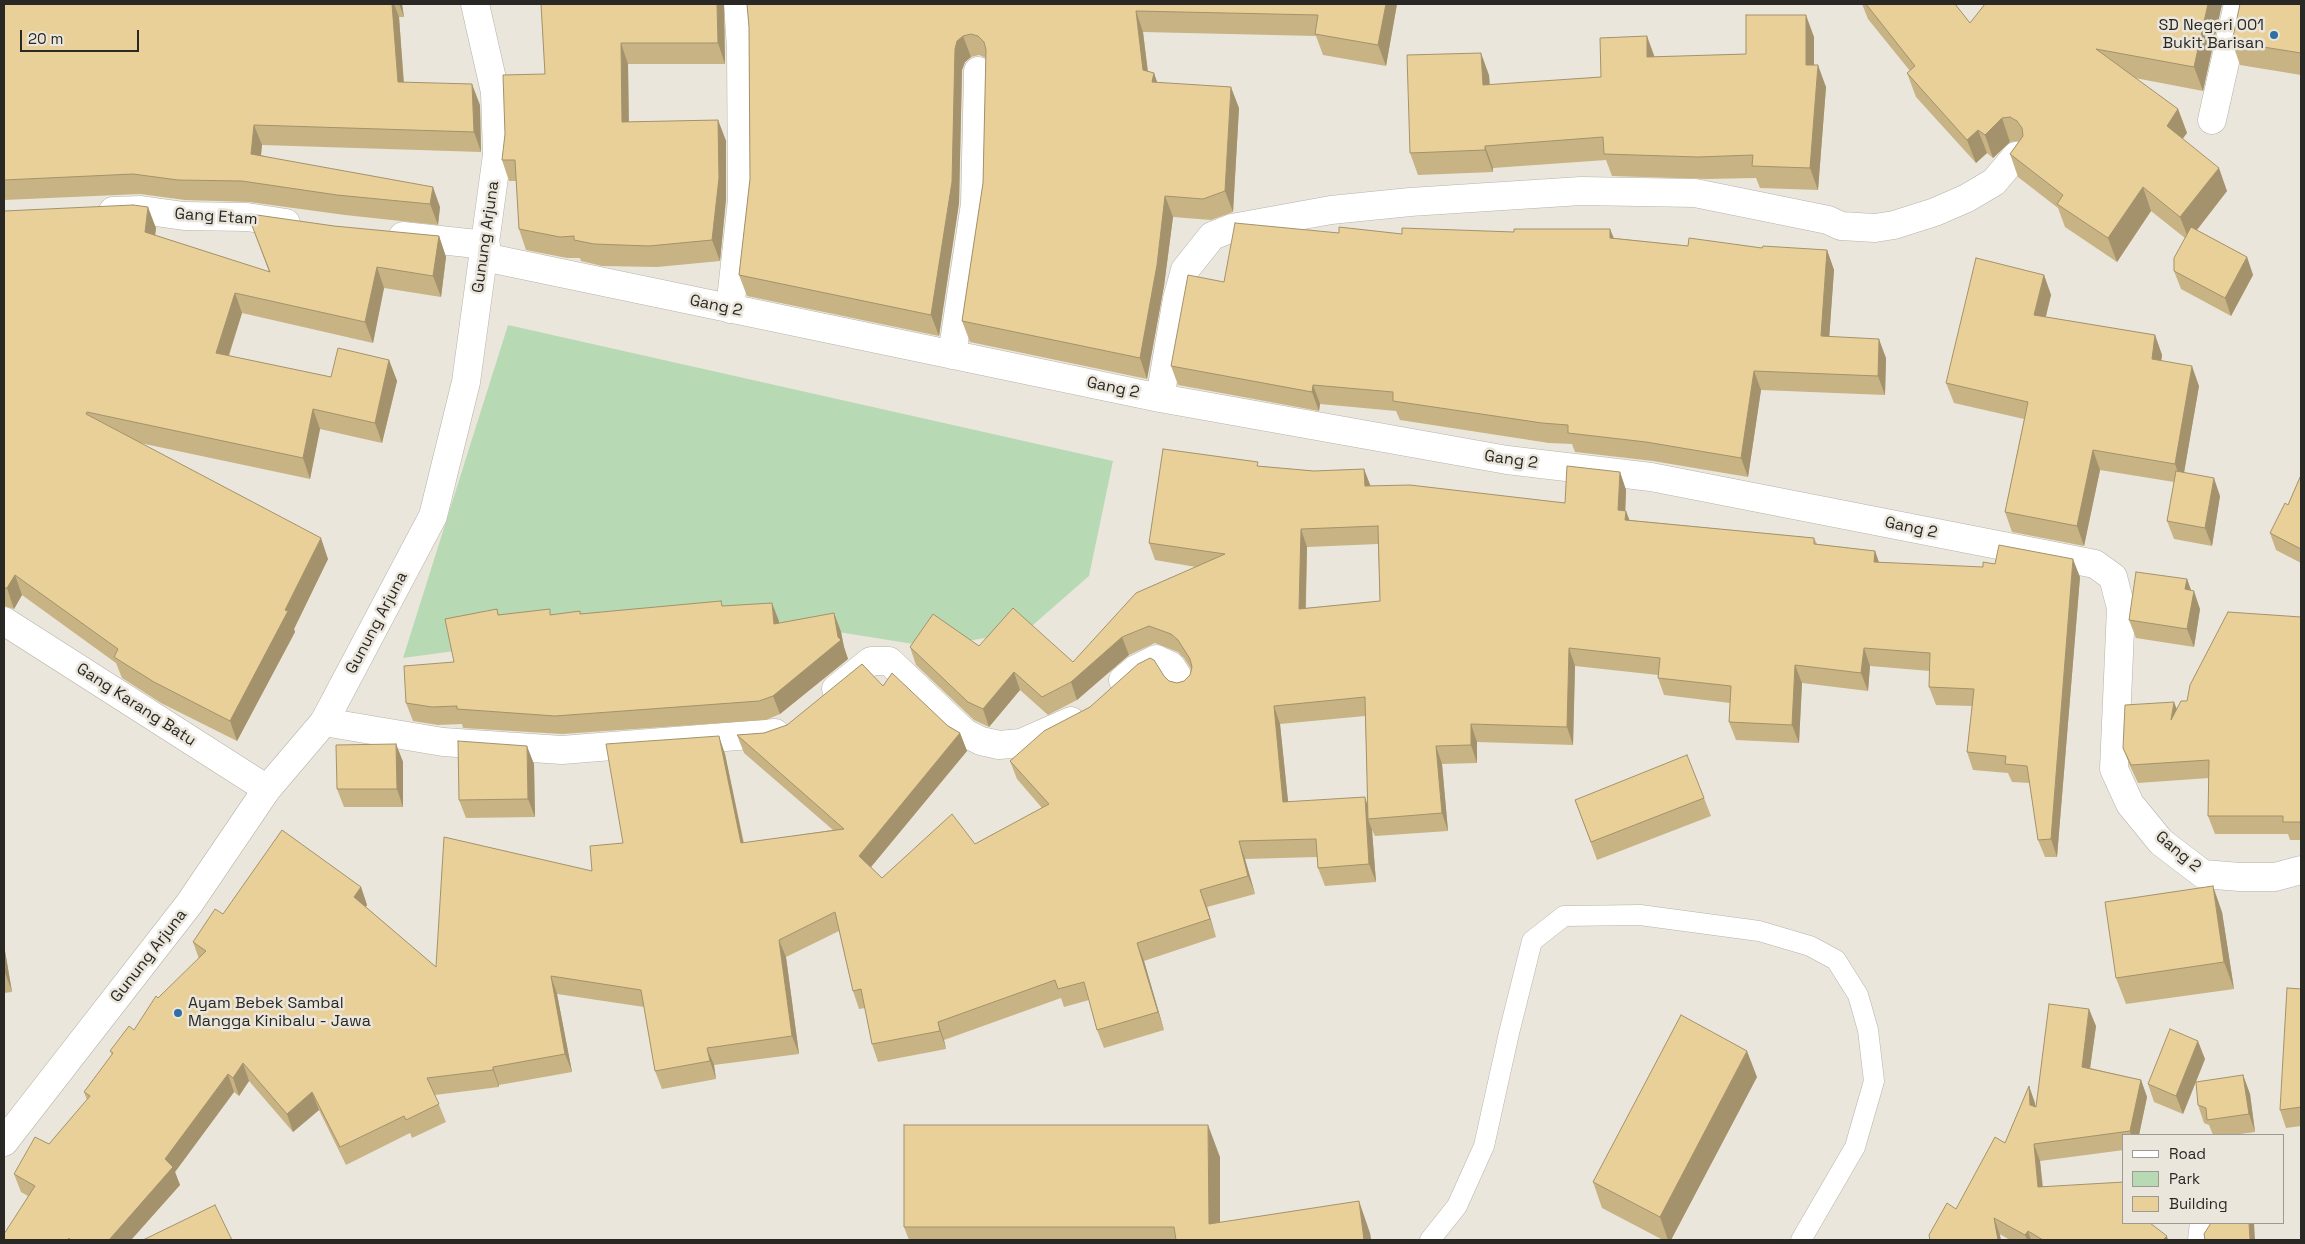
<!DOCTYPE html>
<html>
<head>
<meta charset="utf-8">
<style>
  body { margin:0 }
  #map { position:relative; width:2305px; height:1244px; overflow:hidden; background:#ebe6dc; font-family:"Space Grotesk",sans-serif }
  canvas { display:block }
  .frame { position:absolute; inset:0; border:5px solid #2a2825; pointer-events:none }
  .legend { position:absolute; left:2122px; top:1134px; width:162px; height:90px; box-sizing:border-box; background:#ebe6dc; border:1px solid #9e9a93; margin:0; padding:6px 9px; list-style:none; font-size:15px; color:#2a2825 }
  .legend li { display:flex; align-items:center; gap:10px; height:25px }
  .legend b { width:25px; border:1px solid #9e9a93 }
  .scale { position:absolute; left:20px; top:30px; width:119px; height:22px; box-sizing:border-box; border:2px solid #2a2825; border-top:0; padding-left:6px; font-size:15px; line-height:18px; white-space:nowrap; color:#2a2825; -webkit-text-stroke:4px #ebe6dc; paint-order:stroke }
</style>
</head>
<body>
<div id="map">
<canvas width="2305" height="1244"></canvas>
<div class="frame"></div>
<ul class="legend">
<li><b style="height:6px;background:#fff"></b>Road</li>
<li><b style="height:14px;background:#b7dab4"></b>Park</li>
<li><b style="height:14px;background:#e9d099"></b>Building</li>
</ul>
<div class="scale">20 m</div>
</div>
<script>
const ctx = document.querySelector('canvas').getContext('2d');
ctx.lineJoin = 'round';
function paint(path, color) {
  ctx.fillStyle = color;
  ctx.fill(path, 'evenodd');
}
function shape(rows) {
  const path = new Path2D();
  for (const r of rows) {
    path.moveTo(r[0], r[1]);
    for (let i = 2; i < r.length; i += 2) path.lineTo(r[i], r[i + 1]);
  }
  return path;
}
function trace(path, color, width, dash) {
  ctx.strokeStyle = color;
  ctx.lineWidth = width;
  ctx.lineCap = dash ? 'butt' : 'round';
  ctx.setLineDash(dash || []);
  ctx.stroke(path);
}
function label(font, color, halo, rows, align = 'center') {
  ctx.font = font + ' "Space Grotesk",sans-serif';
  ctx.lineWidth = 5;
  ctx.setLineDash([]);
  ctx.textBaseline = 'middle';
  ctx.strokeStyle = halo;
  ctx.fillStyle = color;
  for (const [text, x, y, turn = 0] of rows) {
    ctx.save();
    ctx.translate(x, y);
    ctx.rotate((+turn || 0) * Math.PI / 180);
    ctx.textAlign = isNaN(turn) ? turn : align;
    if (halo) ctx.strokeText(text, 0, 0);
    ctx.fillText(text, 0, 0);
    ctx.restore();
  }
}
paint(shape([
  [508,325,1113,461,1089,576,1026,631,932,647,726,614,403,658]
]), '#b7dab4');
const service = shape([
  [1430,1240,1457,1206,1484,1146,1509,1033,1532,941,1564,916,1640,915,1759,931,1810,946,1836,960,1858,995,1868,1030,1874,1081,1855,1147,1801,1240]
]);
const minor = shape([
  [2212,120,2238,4],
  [113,211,141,210,184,216,247,217,286,223],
  [403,236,486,245],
  [484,257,1160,398,1507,460,1651,477,2095,564,2113,577,2121,608,2114,769,2130,804,2161,842,2203,874,2240,877,2275,877,2301,870],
  [730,309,742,200,741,48,738,4],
  [952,355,975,204,978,71],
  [1160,398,1177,299,1185,270,1212,236,1232,228,1331,210,1410,202,1581,191,1695,193,1828,220,1841,226,1875,228,1894,225,1935,212,1967,198,1994,182,2016,156],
  [4,621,267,789],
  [1123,680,1136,669,1156,659,1171,666,1183,685],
  [836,689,871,661,889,661,965,733,981,741,999,745,1021,743,1071,721],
  [324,722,443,742,562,750,775,733],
  [2202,1240,2204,1223]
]);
const tertiary = shape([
  [4,1142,189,904,267,789,324,722,433,516,466,382,497,155,495,92,475,4]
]);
trace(service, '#b6b2a8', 21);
trace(minor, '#b6b2a8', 29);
trace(tertiary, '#b6b2a8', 29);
trace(service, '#fff', 20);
trace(minor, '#fff', 28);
trace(tertiary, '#fff', 28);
paint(shape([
  [4,4,402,4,404,17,399,17,404,82,480,105,481,152,262,145,261,155,440,207,438,225,345,215,249,202,185,200,140,194,4,200],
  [541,4,724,4,725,64,628,64,629,122,718,120,726,141,726,199,720,261,657,267,602,266,581,261,580,258,567,258,526,250,519,229,516,181,509,181,502,160,545,74],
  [747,4,1397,4,1386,66,1323,55,1316,36,1143,32,1148,71,1154,73,1157,82,1239,108,1233,212,1211,220,1173,217,1164,286,1147,379,970,342,962,321,983,183,986,58,979,55,971,57,965,62,962,70,959,203,939,336,747,296,739,275,750,179,749,27],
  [1862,4,1955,4,1970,23,2222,4,2203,91,2135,78,2178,109,2187,133,2182,139,2227,191,2197,230,2247,257,2253,275,2231,316,2181,289,2174,271,2185,238,2151,211,2117,262,2065,227,2058,208,2018,177,2010,154,2019,141,2010,142,1993,158,1987,153,1976,163,1916,97,1907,73,1910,71,1868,19],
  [2301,4,2301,75,2240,65,2232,42],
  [1814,37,1814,65,1826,87,1818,190,1760,188,1756,178,1706,179,1612,176,1606,160,1493,168,1493,172,1418,175,1410,153,1489,75,1490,85,1601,77,1655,57,1746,54],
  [4,211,156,228,155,235,269,272,249,218,439,236,446,257,441,297,384,288,373,343,242,313,229,356,331,377,389,360,397,381,382,443,320,429,310,479,140,443,328,559,294,629,295,632,237,741,161,703,122,678,116,663,22,595,14,609,4,606],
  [1610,229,1614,238,1688,246,1827,250,1834,270,1829,337,1886,358,1885,395,1761,390,1748,477,1653,461,1575,452,1572,444,1549,443,1400,420,1396,411,1320,404,1319,411,1178,385,1171,366,1224,282,1339,233,1402,234,1514,232],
  [2044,275,2051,295,2046,317,2155,335,2162,355,2161,360,2199,386,2184,473,2220,496,2212,546,2174,539,2167,521,2174,482,2100,470,2084,546,2012,532,2005,512,2024,419,1954,403,1946,383],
  [1259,466,1314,471,1364,469,1370,486,1565,503,1620,472,1626,490,1625,511,1629,520,1814,538,1817,544,1875,551,1879,562,2080,577,2057,857,2045,857,2038,840,2030,783,2012,782,2008,773,1973,770,1967,752,1972,706,1936,705,1929,687,1930,671,1870,666,1868,691,1802,683,1799,743,1736,740,1729,722,1730,703,1664,695,1658,678,1658,675,1575,666,1573,745,1477,742,1477,763,1442,764,1448,831,1375,836,1372,830,1376,882,1325,886,1318,868,1317,857,1245,859,1255,894,1207,907,1216,937,1144,961,1164,1030,1104,1048,1097,1030,1089,1000,1064,1007,1061,998,944,1040,946,1049,878,1062,872,1044,865,1008,859,1009,853,991,839,931,786,957,799,1054,714,1065,716,1079,662,1089,655,1071,644,1007,557,994,572,1072,499,1085,499,1087,435,1095,446,1122,412,1138,410,1133,346,1165,319,1110,293,1132,249,1081,239,1096,234,1092,175,1172,180,1185,131,1240,4,1240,28,1196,21,1192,14,1174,49,1144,87,1100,84,1092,112,1055,110,1051,134,1030,199,959,193,942,223,914,361,887,367,905,366,907,436,967,592,871,623,843,725,754,744,843,833,830,744,753,737,735,764,733,787,725,883,686,960,733,967,751,871,867,882,878,975,844,1042,808,1017,779,1010,761,1164,676,1169,681,1177,683,1184,681,1190,675,1191,669,1184,658,1178,652,1155,643,1129,655,1077,700,1048,715,1020,690,989,727,974,720,916,665,910,647,979,646,1073,662,1196,567,1155,560,1149,543],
  [1378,544,1380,601,1306,608,1307,547],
  [1365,716,1368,805,1288,802,1280,724],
  [2301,475,2301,563,2276,550,2270,533,2288,505],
  [2187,579,2191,590,2200,609,2194,647,2136,638,2129,620],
  [723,606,779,621,779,623,834,613,841,632,844,647,848,659,780,714,766,720,562,734,463,728,462,724,438,725,413,721,406,703,454,662,497,609,499,615,552,615,580,611,581,614],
  [2301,617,2301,840,2290,840,2288,834,2215,834,2208,816,2209,778,2138,783,2130,766,2123,748],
  [396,744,403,762,403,807,344,807,337,789],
  [534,764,535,817,466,818,459,800],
  [1704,798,1711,816,1597,860,1575,800],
  [2222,912,2234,989,2126,1004,2116,978],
  [4,945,12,992,4,993],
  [2301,989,2301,1126,2286,1128,2280,1110],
  [2096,1026,2090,1068,2141,1080,2147,1097,2139,1135,2124,1135,2124,1150,2040,1161,2043,1186,2124,1223,2168,1240,2010,1240,1956,1209,2005,1143,2029,1086,2036,1107],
  [2205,1059,2183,1114,2154,1102,2148,1084],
  [2243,1075,2250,1094,2255,1132,2233,1135,2213,1135,2209,1125,2204,1123,2198,1105],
  [1757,1077,1671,1240,1663,1240,1602,1208,1593,1182],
  [1220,1157,1220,1222,1370,1233,1371,1240,909,1240,904,1227]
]), '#c8b384');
paint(shape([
  [392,4,394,4,399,17,405,102,398,82],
  [399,4,402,4,404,17],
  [717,4,724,4,725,64,718,43],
  [1386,4,1397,4,1386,66,1378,45],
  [2208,4,2222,4,2203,91,2194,67],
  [1136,11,1143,32,1150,91,1143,70],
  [1806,15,1814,37,1814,87,1806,65],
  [963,36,971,57,965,62,962,70,959,203,939,336,931,315,955,49,957,41],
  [1647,36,1655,58,1647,57],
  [621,43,628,64,629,143,622,122],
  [1481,53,1489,75,1491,107,1483,85],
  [1818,65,1826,87,1818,190,1810,168],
  [1154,73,1161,94,1152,82],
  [472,84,480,105,481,152,474,132],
  [1231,87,1239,108,1233,212,1225,191],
  [2178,109,2187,133,2175,149,2167,126],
  [2002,118,2010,142,1993,158,1985,135],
  [718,120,726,141,726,199,720,261,712,240],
  [254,125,262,145,259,174,251,154],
  [1978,130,1987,153,1976,163,1967,140],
  [1485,146,1493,168,1493,172,1485,150],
  [2219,168,2227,191,2189,240,2180,217],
  [433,187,440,207,438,225,430,204],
  [2143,187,2151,211,2117,262,2108,238],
  [1165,196,1173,217,1164,286,1147,379,1140,358],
  [148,207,156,228,153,253,145,232],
  [1610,229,1617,248,1610,238],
  [439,236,446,257,441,297,433,276],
  [1827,250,1834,270,1828,355,1821,336],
  [2247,257,2253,275,2231,316,2225,298],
  [377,267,384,288,373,343,365,322],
  [2044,275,2051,295,2041,335,2034,315],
  [235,293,242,313,223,373,216,353],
  [2155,335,2162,355,2159,379,2152,359],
  [1879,339,1886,358,1885,395,1878,376],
  [389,360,397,381,382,443,375,423],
  [2192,366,2199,386,2182,484,2175,464],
  [1754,371,1761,390,1748,477,1741,458],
  [1313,385,1320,404,1319,411,1312,392],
  [313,409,320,429,310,479,303,458],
  [2093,450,2100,470,2084,546,2077,526],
  [1364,469,1371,487,1365,486],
  [1620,472,1626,490,1625,519,1626,511,1633,529,1631,538,1625,520,1625,528,1618,510],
  [2214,478,2220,496,2212,546,2205,528],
  [1301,529,1307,547,1305,627,1299,609],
  [321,538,328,559,294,629,295,632,237,741,230,721],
  [1875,551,1881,569,1874,562],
  [2073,559,2080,577,2057,857,2051,839],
  [15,575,22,595,14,609,7,588],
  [2187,579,2193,596,2194,591,2200,609,2194,647,2187,629,2185,589],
  [772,603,779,621,780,642,774,624],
  [834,613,841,632,844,647,848,659,780,714,773,696,838,637],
  [1122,637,1129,655,1077,700,1071,682],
  [1569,648,1575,666,1573,745,1567,727],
  [1864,648,1870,666,1868,691,1861,673],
  [1795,665,1802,683,1799,743,1792,725],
  [1014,672,1020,690,989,727,983,709],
  [2174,702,2181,720,2171,720],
  [1274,706,1280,724,1290,820,1283,802],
  [1471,724,1477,742,1477,763,1471,745],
  [960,733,967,751,866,873,859,856],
  [719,736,725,754,747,861,741,843],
  [396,744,403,762,403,807,397,789],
  [527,746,534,764,535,817,528,799],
  [1436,746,1442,764,1448,831,1442,813],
  [1365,797,1371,815,1368,819,1372,830,1376,882,1369,864],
  [1239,841,1245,859,1255,894,1248,876],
  [2213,886,2222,912,2234,989,2224,962],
  [361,887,367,905,360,915,354,897],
  [1200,890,1207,907,1216,937,1210,919],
  [779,940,786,957,799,1054,792,1036],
  [1137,943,1144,961,1164,1030,1158,1012],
  [4,945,12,992,4,970],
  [551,976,557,994,572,1072,565,1054],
  [2089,1009,2096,1026,2088,1083,2082,1067],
  [938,1022,944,1040,946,1049,940,1031],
  [2198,1041,2205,1059,2183,1114,2176,1096],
  [707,1048,714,1065,716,1079,710,1061],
  [1747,1051,1757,1077,1671,1240,1668,1240,1660,1217],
  [243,1063,249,1081,239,1096,233,1078],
  [493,1067,499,1085,499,1087,493,1070],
  [228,1074,234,1092,175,1172,180,1185,131,1240,109,1240,165,1159],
  [2243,1075,2250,1094,2255,1132,2249,1114],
  [2141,1080,2147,1097,2139,1135,2131,1135,2130,1131],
  [2029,1086,2035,1103,2037,1122,2030,1105],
  [312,1092,319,1110,293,1132,287,1114],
  [1208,1125,1220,1157,1220,1240,1209,1224],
  [2034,1144,2040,1161,2044,1204,2038,1187],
  [1359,1201,1370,1233,1371,1240,1364,1240],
  [1994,1218,2000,1235,2001,1240,1998,1240],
  [2249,1223,2254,1223,2255,1240,2250,1240],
  [2028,1231,2031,1240,2027,1240,2025,1235],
  [2167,1236,2168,1240,2163,1240]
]), '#a3926b');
const building = shape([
  [4,4,392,4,398,82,472,84,474,132,254,125,251,154,433,187,430,204,337,195,242,181,178,180,133,174,4,180,4,4],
  [541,4,717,4,718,43,621,43,622,122,718,120,719,178,712,240,649,246,594,244,574,240,574,236,560,237,519,229,515,160,502,160,505,134,503,75,545,74,541,4],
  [747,4,1386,4,1378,45,1315,34,1318,15,1136,11,1143,70,1154,73,1152,82,1231,87,1225,191,1203,199,1165,196,1157,265,1140,358,962,321,983,183,986,50,984,42,978,36,971,34,963,36,957,41,955,49,952,182,931,315,739,275,750,179,749,27,747,4],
  [1866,4,1955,4,1970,23,1985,4,2208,4,2194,67,2096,49,2178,109,2167,126,2219,168,2180,217,2143,187,2108,238,2057,204,2063,195,2010,154,2023,136,2022,128,2017,121,2010,117,2002,118,1985,135,1978,130,1967,140,1907,73,1915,66,1866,4],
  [2240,4,2301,4,2301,53,2232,42,2240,4],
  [1746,15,1806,15,1806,65,1818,65,1810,168,1752,166,1753,155,1698,157,1604,154,1603,137,1485,146,1485,150,1410,153,1407,55,1481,53,1483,85,1601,77,1600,38,1647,36,1647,57,1746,54,1746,15],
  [133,205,148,207,145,232,270,272,249,218,250,214,334,226,439,236,433,276,377,267,365,322,235,293,216,353,331,377,338,348,389,360,375,423,313,409,303,458,87,412,86,414,321,538,285,610,288,611,230,721,154,682,114,657,118,649,15,575,7,588,4,588,4,211,133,205],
  [1235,223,1339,233,1339,227,1402,234,1402,228,1514,232,1514,229,1610,229,1610,238,1688,246,1689,238,1762,248,1763,246,1827,250,1821,336,1879,339,1878,376,1754,371,1741,458,1646,442,1568,433,1568,425,1542,423,1393,401,1393,392,1313,385,1312,392,1171,366,1188,275,1224,282,1235,223],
  [2191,227,2247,257,2225,298,2174,271,2174,258,2191,227],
  [1976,258,2044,275,2034,315,2155,335,2152,359,2192,366,2175,464,2093,450,2077,526,2005,512,2028,402,1946,383,1976,258],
  [1163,449,1258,462,1257,466,1314,471,1364,469,1365,486,1410,485,1565,503,1567,466,1620,472,1618,510,1626,511,1625,520,1814,538,1814,544,1875,551,1874,562,1983,567,1983,562,1995,564,1999,545,2073,559,2051,839,2038,840,2027,766,2005,764,2006,756,1967,752,1974,689,1929,687,1930,653,1864,648,1861,673,1795,665,1792,725,1729,722,1731,686,1658,678,1660,658,1569,648,1567,727,1471,724,1471,745,1436,746,1442,813,1368,819,1365,697,1274,706,1283,802,1365,797,1369,864,1318,868,1316,839,1239,841,1248,876,1200,890,1210,919,1137,943,1158,1012,1097,1030,1084,982,1058,989,1055,980,938,1022,940,1031,872,1044,861,989,853,991,835,912,779,940,792,1036,707,1048,710,1061,655,1071,641,990,551,976,565,1054,493,1067,493,1070,427,1078,439,1104,406,1120,404,1116,340,1147,312,1092,287,1114,243,1063,233,1078,228,1074,165,1159,173,1167,109,1240,70,1240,69,1238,67,1240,4,1240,4,1234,35,1186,14,1174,35,1137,49,1144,90,1096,84,1092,113,1053,110,1051,129,1026,134,1030,156,996,158,998,206,951,193,942,215,909,223,914,282,830,361,887,354,897,436,967,444,837,592,871,590,846,623,843,606,744,719,736,741,843,844,829,737,735,764,733,787,725,862,664,883,686,892,673,948,726,960,733,859,856,882,878,952,814,975,844,1049,804,1010,761,1044,731,1090,707,1138,664,1150,658,1154,660,1164,676,1169,681,1177,683,1184,681,1190,675,1192,667,1190,659,1178,640,1171,634,1149,626,1122,637,1071,682,1042,697,1014,672,983,709,968,702,910,647,933,614,979,646,1013,608,1073,662,1136,593,1225,554,1149,543,1163,449],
  [1378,526,1380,601,1299,609,1301,529,1378,526],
  [2176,471,2214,478,2205,528,2167,521,2176,471],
  [2301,475,2301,549,2270,533,2285,503,2288,505,2301,475],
  [2136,572,2187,579,2185,589,2194,591,2187,629,2129,620,2136,572],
  [721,601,722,606,772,603,774,624,834,613,838,637,841,640,773,696,759,701,555,716,457,709,457,706,432,707,406,703,404,666,454,662,445,619,497,609,498,615,550,609,550,615,580,611,580,614,721,601],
  [2228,612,2301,617,2301,822,2283,822,2283,816,2208,816,2209,760,2131,765,2123,748,2125,705,2174,702,2171,720,2181,701,2187,701,2190,685,2228,612],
  [458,741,527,746,528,799,459,800,458,741],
  [396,744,397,789,337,789,336,745,396,744],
  [1687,755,1704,798,1591,842,1575,800,1687,755],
  [2213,886,2224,962,2116,978,2105,902,2213,886],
  [2287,988,2301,989,2301,1107,2280,1110,2287,988],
  [2049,1004,2089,1009,2082,1067,2141,1080,2130,1131,2034,1144,2038,1187,2124,1182,2124,1223,2150,1223,2167,1236,2163,1240,2043,1240,2028,1231,2025,1235,1994,1218,1998,1240,1930,1240,1929,1235,1947,1203,1956,1209,1995,1137,2005,1143,2029,1086,2030,1105,2036,1107,2049,1004],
  [1681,1015,1747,1051,1660,1217,1593,1182,1681,1015],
  [2170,1029,2198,1041,2176,1096,2148,1084,2170,1029],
  [2243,1075,2249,1114,2207,1120,2206,1108,2198,1105,2196,1082,2243,1075],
  [904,1125,1208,1125,1209,1224,1359,1201,1364,1240,1176,1240,1174,1227,904,1227,904,1125],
  [215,1205,232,1240,143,1240,215,1205],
  [2211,1223,2249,1223,2250,1240,2205,1240,2204,1234,2211,1223]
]);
paint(building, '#e9d099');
trace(building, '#a3926b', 1);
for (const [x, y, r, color] of [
  [2274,35,5,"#2f6fa5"],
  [178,1013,5,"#2f6fa5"]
]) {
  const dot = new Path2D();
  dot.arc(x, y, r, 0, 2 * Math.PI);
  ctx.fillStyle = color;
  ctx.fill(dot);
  trace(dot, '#ebe6dc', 2);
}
label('16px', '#2a2825', '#ebe6dc', [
  ["SD Negeri 001",2264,26],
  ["Bukit Barisan",2264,44],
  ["Ayam Bebek Sambal",188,1004,"left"],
  ["Mangga Kinibalu - Jawa",188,1022,"left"]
], 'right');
label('16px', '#2a2825', '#ebe6dc', [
  ["Gang Etam",216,217,4],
  ["Gunung Arjuna",486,237,-82],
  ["Gang 2",716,306,12],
  ["Gang 2",1113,388,12],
  ["Gang 2",1511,460,8],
  ["Gang 2",1911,528,12],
  ["Gunung Arjuna",377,623,-62],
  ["Gang Karang Batu",136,705,33],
  ["Gang 2",2178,852,40],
  ["Gunung Arjuna",149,956,-52]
]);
</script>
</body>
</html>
